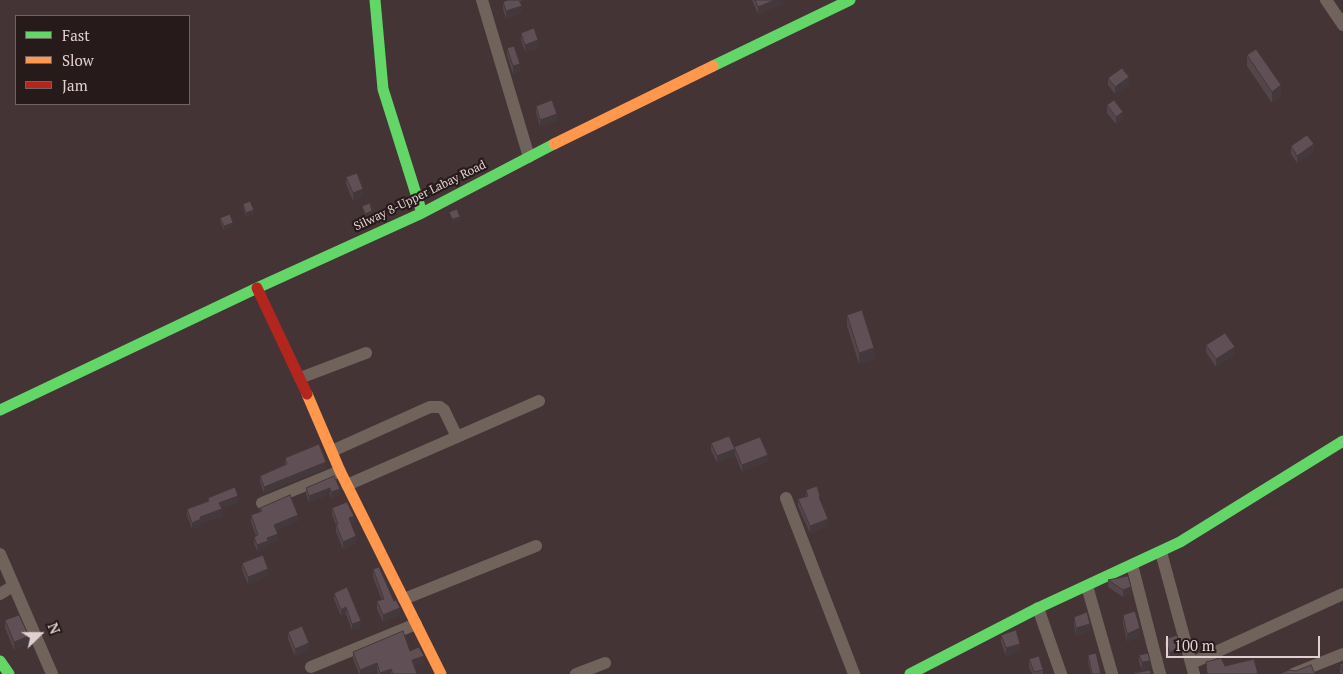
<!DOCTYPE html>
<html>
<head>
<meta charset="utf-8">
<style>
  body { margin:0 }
  #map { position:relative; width:1343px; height:674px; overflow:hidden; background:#443435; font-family:"PT Serif",serif }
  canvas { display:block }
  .legend { position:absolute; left:15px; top:15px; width:175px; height:90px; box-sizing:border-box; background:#271a1b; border:1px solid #726363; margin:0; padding:6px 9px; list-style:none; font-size:15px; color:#e2d0d0 }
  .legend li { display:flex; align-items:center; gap:10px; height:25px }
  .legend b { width:25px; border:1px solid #726363 }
  .north { position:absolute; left:15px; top:609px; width:50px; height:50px; -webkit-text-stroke:4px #271a1b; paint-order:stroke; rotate:68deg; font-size:14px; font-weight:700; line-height:20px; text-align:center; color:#e2d0d0 }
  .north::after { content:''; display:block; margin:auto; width:18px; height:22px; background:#e2d0d0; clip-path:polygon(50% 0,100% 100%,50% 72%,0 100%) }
  .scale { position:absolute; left:1166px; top:636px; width:154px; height:22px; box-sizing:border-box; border:2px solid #e2d0d0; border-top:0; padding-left:6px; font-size:15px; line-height:18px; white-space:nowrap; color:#e2d0d0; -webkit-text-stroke:4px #271a1b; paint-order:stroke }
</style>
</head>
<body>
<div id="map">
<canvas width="1343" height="674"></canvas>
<ul class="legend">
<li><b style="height:6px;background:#63d668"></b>Fast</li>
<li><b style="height:6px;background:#ff974d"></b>Slow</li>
<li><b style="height:6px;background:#b3261e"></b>Jam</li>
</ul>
<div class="north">N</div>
<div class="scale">100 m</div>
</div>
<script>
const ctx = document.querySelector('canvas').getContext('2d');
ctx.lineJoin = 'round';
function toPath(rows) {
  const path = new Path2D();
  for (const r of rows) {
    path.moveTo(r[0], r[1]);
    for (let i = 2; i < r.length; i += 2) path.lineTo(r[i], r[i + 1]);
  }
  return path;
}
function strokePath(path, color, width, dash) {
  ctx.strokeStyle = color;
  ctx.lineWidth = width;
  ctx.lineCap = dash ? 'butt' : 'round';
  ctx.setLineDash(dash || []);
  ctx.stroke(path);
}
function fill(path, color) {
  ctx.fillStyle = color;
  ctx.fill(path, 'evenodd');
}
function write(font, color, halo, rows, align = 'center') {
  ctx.font = font + ' "PT Serif",serif';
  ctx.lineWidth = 4.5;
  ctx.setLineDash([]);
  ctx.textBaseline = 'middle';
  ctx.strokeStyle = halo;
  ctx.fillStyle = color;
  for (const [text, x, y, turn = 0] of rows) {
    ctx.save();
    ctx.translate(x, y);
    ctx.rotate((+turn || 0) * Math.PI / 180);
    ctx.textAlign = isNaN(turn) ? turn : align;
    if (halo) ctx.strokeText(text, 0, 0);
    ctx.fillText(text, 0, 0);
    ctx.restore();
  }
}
strokePath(toPath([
  [482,0,529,157],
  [1326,0,1343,25],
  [300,378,366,353],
  [332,451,430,407,440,407,444,410,457,437],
  [347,485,539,401],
  [786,498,854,674],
  [262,503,340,471],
  [1161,552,1194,674],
  [0,554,52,674],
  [1132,565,1160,674],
  [1087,586,1112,674],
  [0,594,13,586],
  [404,599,536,546],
  [1038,608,1061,674],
  [1192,663,1343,594],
  [311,667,416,624],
  [576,674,605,663],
  [1293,674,1343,654]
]), '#70635c', 12);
strokePath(toPath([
  [375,0,383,89,422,213],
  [713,66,850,0],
  [0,410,257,288,422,213,554,144],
  [0,661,9,674],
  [910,674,1038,608,1180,542,1343,441]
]), '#63d668', 11);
strokePath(toPath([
  [554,144,713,66],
  [307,394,340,471,441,674]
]), '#ff974d', 11);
strokePath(toPath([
  [257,288,307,394]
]), '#b3261e', 11);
fill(toPath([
  [508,0,523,0,520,1,522,13,506,19,503,9,503,2],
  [752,0,783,0,783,4,758,14],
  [521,33,538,48,525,52,521,40],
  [507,48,520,71,513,74,507,55],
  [1247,55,1281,96,1272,103,1247,66],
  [1108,78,1129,85,1115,94,1108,85],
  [1107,105,1123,119,1116,124,1107,113],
  [536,106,557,121,540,127,536,113],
  [1291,146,1314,152,1297,163,1291,154],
  [346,177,363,197,353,201,346,184],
  [243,204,254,214,246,216,243,208],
  [220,218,233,226,224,230,220,221],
  [847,315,874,359,859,364,847,326],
  [1206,345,1235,354,1216,367,1206,352],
  [711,443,734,447,768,461,742,472,735,455,735,456,717,463,711,450],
  [285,458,326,468,264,493,260,482,260,476,285,464],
  [306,488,340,489,340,495,331,499,330,494,309,502,306,494],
  [806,490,828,526,810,533,798,506,798,499,806,496],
  [208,498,238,502,221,509,222,516,201,523,201,526,192,529,187,515,187,509,208,501],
  [260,508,298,521,276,530,278,540,268,544,268,547,257,551,254,543,254,537,256,536,251,522,251,515,260,512],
  [332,508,354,523,351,524,356,544,343,549,336,532,336,525,332,515],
  [242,563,268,576,248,584,242,570],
  [373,569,400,615,383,622,377,609,377,601,382,600,373,577],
  [1108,580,1131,594,1123,597,1108,587],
  [334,593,361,627,352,630,346,614,341,616,334,599],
  [1123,615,1140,636,1127,642,1123,623],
  [1074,617,1090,631,1076,636,1074,624],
  [5,620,29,643,14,650,5,628],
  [288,632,309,651,295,656,288,639],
  [1001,635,1020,651,1006,656,1001,642],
  [1165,639,1180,652,1170,660,1165,646],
  [410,651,424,663,414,666,417,674,378,674,377,670,368,674,359,674,353,659,353,652],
  [1088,655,1101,674,1091,674,1088,662],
  [1139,655,1150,668,1142,670,1139,662],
  [1029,659,1043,670,1043,674,1032,674,1029,667],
  [1343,663,1343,674,1341,674,1340,672,1340,664]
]), '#534549');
fill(toPath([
  [775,0,783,0,783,4,758,14,758,7],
  [522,6,522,13,506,19,506,11],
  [538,40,538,48,525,52,525,45],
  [520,64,520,71,513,74,513,66],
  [1129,77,1129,85,1115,94,1115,87],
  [1281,85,1281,96,1272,103,1272,92],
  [1123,112,1123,119,1116,124,1116,117],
  [557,114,557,121,540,127,540,120],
  [1314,144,1314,152,1297,163,1297,156],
  [363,189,363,197,353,201,353,193],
  [254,210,254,214,246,216,246,213],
  [372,211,372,215,365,218,365,214],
  [460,217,460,220,452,223,452,219],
  [233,223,233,226,224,230,224,226],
  [1235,347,1235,354,1216,367,1216,359],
  [874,348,874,359,859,364,859,353],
  [735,449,735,456,717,463,717,456],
  [768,455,768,461,742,472,742,465],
  [326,462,326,468,264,493,264,487],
  [330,488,330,494,309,502,309,496],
  [340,489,340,495,331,499,331,492],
  [238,496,238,502,219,510,219,503],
  [222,509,222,516,201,523,201,526,192,529,192,523,200,517],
  [298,515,298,521,274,531,274,525],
  [354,516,354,523,349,526,349,518],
  [828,519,828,526,810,533,810,526],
  [278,534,278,540,268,544,268,547,257,551,257,545,267,538],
  [356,536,356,544,343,549,343,542],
  [268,569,268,576,248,584,248,577],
  [1131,587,1131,594,1123,597,1123,590],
  [346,607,346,614,341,616,341,610],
  [400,608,400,615,383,622,383,615],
  [361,621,361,627,352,630,352,624],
  [1090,624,1090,631,1076,636,1076,628],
  [1140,628,1140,636,1127,642,1127,634],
  [29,636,29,643,14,650,14,642],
  [309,643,309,651,295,656,295,649],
  [1020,644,1020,651,1006,656,1006,648],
  [1180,645,1180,652,1170,660,1170,653],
  [424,656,424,663,412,667,412,660],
  [1150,661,1150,668,1142,670,1142,662],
  [377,663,377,670,368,674,360,674,360,670],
  [391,669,391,674,380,674,380,673]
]), '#43383c');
const building = toPath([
  [508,0,519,0,522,6,506,11,503,2,508,0],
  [755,0,775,0,758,7,755,0],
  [534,28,538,40,525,45,521,33,534,28],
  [514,46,520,64,513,66,507,48,514,46],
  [1256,49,1281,85,1272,92,1247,55,1256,49],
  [1122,68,1129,77,1115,87,1108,78,1122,68],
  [552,100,557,114,540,120,536,106,552,100],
  [1114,100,1123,112,1116,117,1107,105,1114,100],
  [1307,135,1314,144,1297,156,1291,146,1307,135],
  [357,173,363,189,353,193,346,177,357,173],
  [250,201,254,210,246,213,243,204,250,201],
  [370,203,372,211,365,214,362,206,370,203],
  [457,209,460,217,452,219,449,212,457,209],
  [230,214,233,223,224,226,220,218,230,214],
  [862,310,874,348,859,353,847,315,862,310],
  [1225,333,1235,347,1216,359,1206,345,1225,333],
  [729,436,735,449,717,456,711,443,729,436],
  [760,437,768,455,742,465,734,447,760,437],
  [319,444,326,462,264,487,260,476,287,464,285,458,319,444],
  [334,476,340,489,331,492,330,488,309,496,306,488,334,476],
  [817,486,820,496,819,497,828,519,810,526,798,499,808,496,806,490,817,486],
  [235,487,238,496,219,503,222,509,200,517,201,519,192,523,187,509,209,501,208,498,235,487],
  [290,495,298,515,274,525,278,534,267,538,268,541,257,545,254,537,258,535,251,515,262,511,260,508,290,495],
  [347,502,354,516,349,518,356,536,343,542,336,525,338,524,332,508,347,502],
  [263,555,268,569,248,577,242,563,263,555],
  [379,567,394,601,396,600,400,608,383,615,377,601,384,599,373,569,379,567],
  [1128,576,1131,587,1123,590,1108,580,1128,576],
  [347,587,361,621,352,624,346,607,341,610,334,593,347,587],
  [1135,611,1140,628,1127,634,1123,615,1135,611],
  [1087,612,1090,624,1076,628,1074,617,1087,612],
  [19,615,29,636,14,642,5,620,19,615],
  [302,626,309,643,295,649,288,632,302,626],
  [1016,630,1020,644,1006,648,1001,635,1016,630],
  [403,631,410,651,419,647,424,656,412,660,417,674,393,674,391,669,380,673,377,663,360,670,353,652,403,631],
  [1177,635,1180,645,1170,653,1165,639,1177,635],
  [1096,653,1101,674,1092,674,1088,655,1096,653],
  [1148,653,1150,661,1142,662,1139,655,1148,653],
  [1039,656,1043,670,1034,672,1029,659,1039,656],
  [1221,658,1225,666,1254,659,1258,674,1207,674,1206,662,1221,658],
  [1343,663,1343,671,1340,664,1343,663],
  [1311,665,1315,674,1279,674,1289,670,1296,671,1311,665],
  [1150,670,1151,674,1135,674,1134,673,1150,670]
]);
fill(building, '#605055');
strokePath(building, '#43383c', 1);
write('12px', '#e2d0d0', '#271a1b', [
  ["Silway 8-Upper Labay Road",420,196,-26]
]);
</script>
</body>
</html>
